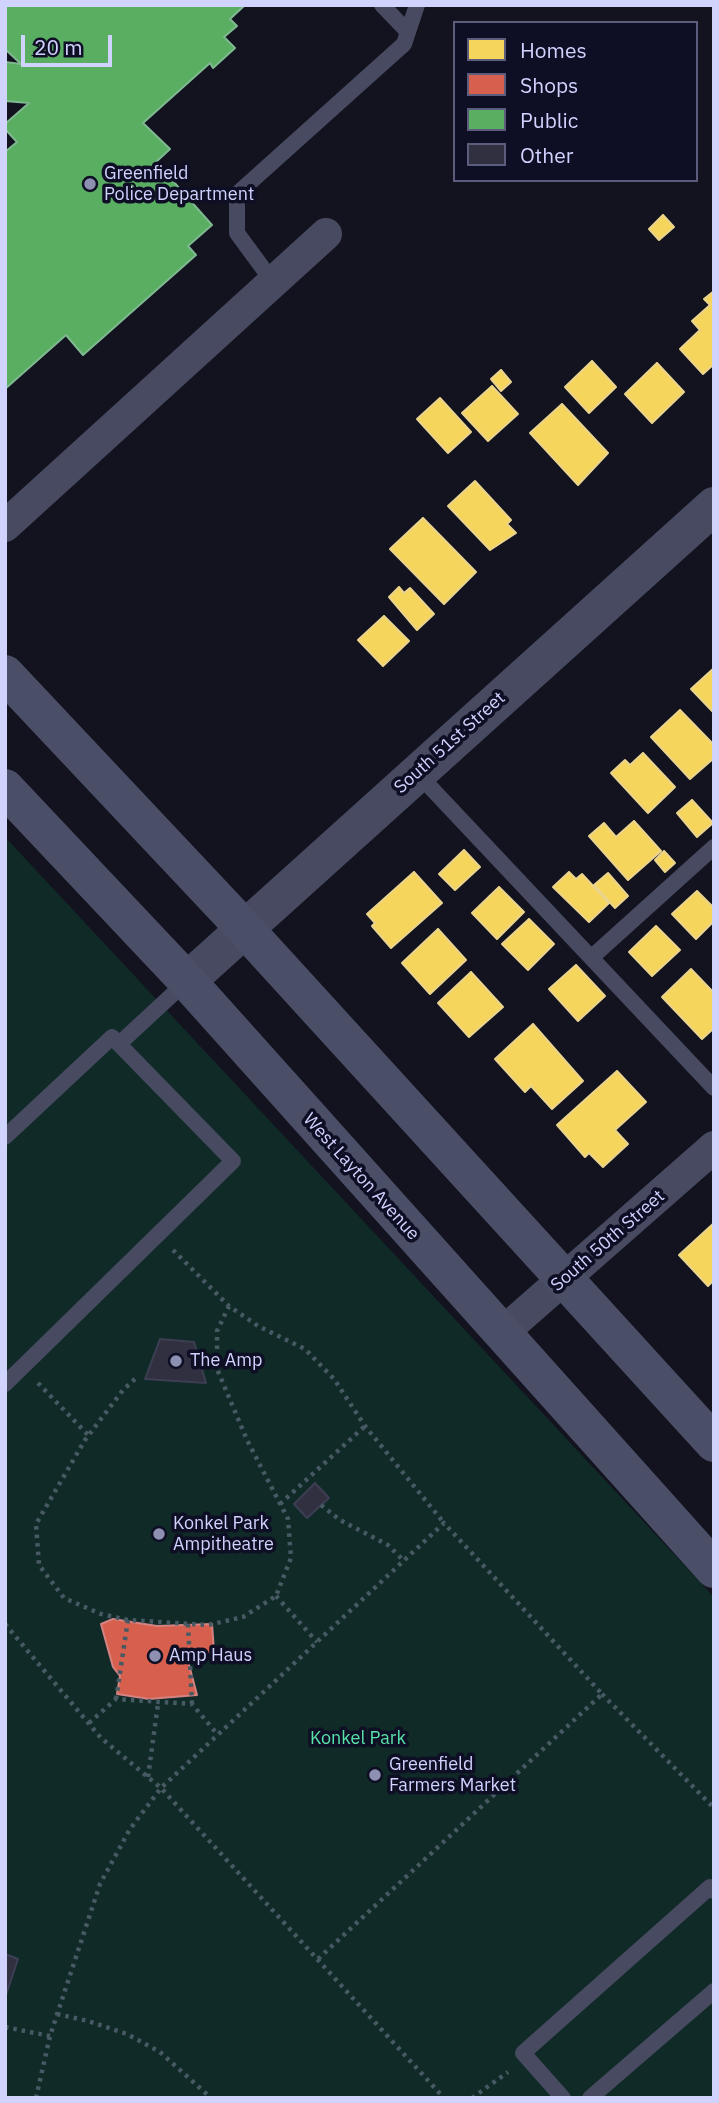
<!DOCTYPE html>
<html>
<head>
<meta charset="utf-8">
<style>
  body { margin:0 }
  #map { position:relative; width:719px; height:2103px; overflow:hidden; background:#13131f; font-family:"IBM Plex Sans",sans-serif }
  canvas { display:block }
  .frame { position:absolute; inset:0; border:7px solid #d1d3ff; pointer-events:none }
  .legend { position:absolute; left:453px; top:21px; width:245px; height:161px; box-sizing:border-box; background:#0e0e24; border:2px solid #5c5d7c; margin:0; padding:9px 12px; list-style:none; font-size:21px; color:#d1d3ff }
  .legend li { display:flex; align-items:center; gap:14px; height:35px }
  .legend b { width:35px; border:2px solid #5c5d7c }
  .scale { position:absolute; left:21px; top:35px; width:91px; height:32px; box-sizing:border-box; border:4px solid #d1d3ff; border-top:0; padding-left:9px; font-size:21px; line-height:24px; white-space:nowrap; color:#d1d3ff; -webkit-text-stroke:5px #0e0e24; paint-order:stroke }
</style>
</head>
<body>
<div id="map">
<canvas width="719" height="2103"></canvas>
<div class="frame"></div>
<ul class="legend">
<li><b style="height:19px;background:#f6d55c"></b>Homes</li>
<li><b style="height:19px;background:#d6604d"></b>Shops</li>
<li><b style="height:19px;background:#5aae61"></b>Public</li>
<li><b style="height:19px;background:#313041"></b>Other</li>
</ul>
<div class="scale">20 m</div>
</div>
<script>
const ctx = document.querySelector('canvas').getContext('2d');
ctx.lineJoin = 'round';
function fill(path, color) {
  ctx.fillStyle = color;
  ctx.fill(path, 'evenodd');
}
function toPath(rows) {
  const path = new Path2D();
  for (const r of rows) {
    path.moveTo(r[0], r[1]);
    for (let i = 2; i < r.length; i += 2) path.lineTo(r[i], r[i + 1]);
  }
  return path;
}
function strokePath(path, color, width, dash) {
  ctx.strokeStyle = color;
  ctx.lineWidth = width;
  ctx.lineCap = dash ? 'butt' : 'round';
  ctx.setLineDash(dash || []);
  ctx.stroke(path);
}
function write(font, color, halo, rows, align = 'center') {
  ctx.font = font + ' "IBM Plex Sans",sans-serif';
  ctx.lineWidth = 7;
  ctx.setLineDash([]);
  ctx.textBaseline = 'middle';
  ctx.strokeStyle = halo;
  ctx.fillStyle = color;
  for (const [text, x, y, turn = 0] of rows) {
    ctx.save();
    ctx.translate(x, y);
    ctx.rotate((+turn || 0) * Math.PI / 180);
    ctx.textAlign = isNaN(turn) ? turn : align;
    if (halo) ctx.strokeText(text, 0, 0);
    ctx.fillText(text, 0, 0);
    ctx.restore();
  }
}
fill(toPath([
  [5,837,714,1597,714,2098,5,2098]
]), '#102a27');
const homes = toPath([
  [663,215,674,227,659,240,649,229,663,215],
  [714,291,714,364,703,374,680,349,700,330,692,321,710,305,704,299,714,291],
  [592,361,616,387,589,413,565,387,592,361],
  [657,363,684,392,652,423,625,394,657,363],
  [501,370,511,382,501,391,491,379,501,370],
  [492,386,518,414,488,441,462,413,492,386],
  [440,398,471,432,448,453,417,419,440,398],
  [562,404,608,453,578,485,530,433,562,404],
  [475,481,511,520,507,524,516,533,490,550,448,506,475,481],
  [423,518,476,572,444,604,390,549,423,518],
  [399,587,404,593,410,588,434,614,417,630,389,597,399,587],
  [384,616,409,641,383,666,358,640,384,616],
  [714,668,714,713,691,689,714,668],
  [680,710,714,745,714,758,690,779,651,737,680,710],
  [643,753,675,787,648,813,611,773,625,760,630,765,643,753],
  [692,800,713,823,697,837,677,813,692,800],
  [634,821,661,851,628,880,589,836,604,823,616,837,634,821],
  [464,850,480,867,455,890,439,874,464,850],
  [664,851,675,863,665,872,655,860,664,851],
  [414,872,442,903,391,948,372,926,375,923,367,914,414,872],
  [569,872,576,879,582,874,609,903,589,922,553,887,569,872],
  [608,873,628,896,615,908,594,885,608,873],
  [499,887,524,912,497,939,472,913,499,887],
  [697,891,714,908,714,921,696,939,672,914,697,891],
  [529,919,554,944,528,970,502,944,529,919],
  [656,926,680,950,652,976,629,952,656,926],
  [438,929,466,960,430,994,402,963,438,929],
  [576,965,605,996,578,1021,549,989,576,965],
  [691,969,714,993,714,1028,702,1039,662,997,691,969],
  [471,972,503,1007,469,1037,438,1003,471,972],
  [533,1024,583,1081,552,1109,531,1086,525,1092,495,1059,533,1024],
  [617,1071,646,1102,615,1130,628,1144,603,1167,589,1153,585,1157,557,1125,617,1071],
  [714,1223,714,1280,708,1286,679,1255,714,1223]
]);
fill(homes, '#f6d55c');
strokePath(homes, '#ebd48d', 2);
const shops = toPath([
  [113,1619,157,1626,212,1624,214,1651,188,1661,197,1695,149,1699,117,1694,120,1676,113,1667,101,1624,113,1619]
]);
fill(shops, '#d6604d');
strokePath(shops, '#d48282', 2);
const public = toPath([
  [5,5,245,5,230,19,237,26,224,37,235,48,213,68,210,63,143,123,170,149,156,162,212,225,188,246,196,255,83,355,66,335,5,389,5,152,17,142,5,129,5,124,29,103,5,101,5,62,21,64,5,49,5,5]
]);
fill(public, '#5aae61');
strokePath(public, '#7eb990', 2);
const building = toPath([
  [160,1339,194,1342,206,1383,145,1379,160,1339],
  [315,1483,329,1498,307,1518,294,1504,315,1483],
  [5,1954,18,1959,5,1998,5,1954]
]);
fill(building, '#313041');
strokePath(building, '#3d3e53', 2);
strokePath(toPath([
  [173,1250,229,1306,258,1326,305,1349,334,1379,365,1426,444,1523],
  [135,1379,123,1390,85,1440,36,1524,39,1565,64,1598,101,1614,128,1620,208,1625,243,1617,276,1596,291,1558,288,1519,247,1440,217,1369,217,1331,229,1306],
  [38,1383,89,1436],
  [280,1504,365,1426],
  [321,1505,340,1520,388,1545,404,1561],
  [276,1596,317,1642],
  [5,1624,101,1738,161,1788,444,2098],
  [188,1624,192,1704],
  [602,1694,714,1808],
  [116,1699,128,1620],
  [89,1723,116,1699,192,1704,218,1735],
  [148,1777,158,1704],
  [57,2014,88,2021,127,2034,160,2052,211,2098],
  [5,2027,50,2036],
  [36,2098,50,2036,100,1884,130,1829,161,1788,444,1523,602,1694,318,1959],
  [472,2098,508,2072]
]), '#475a63', 4.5, [3.5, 5]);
strokePath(toPath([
  [382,5,408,32],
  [273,282,237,233,237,194,404,44,417,5],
  [417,773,714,1088],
  [592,957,714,847],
  [119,1044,187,981],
  [5,1137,112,1037,233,1161,5,1384],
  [563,2098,523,2053,710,1887,714,1891],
  [590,2098,714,1991]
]), '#474a60', 16);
strokePath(toPath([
  [5,526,326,234],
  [501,1334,714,1147]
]), '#474a60', 32);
strokePath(toPath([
  [187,981,714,506]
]), '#474a60', 38);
strokePath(toPath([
  [5,674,244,928,714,1443],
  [5,788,187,981,714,1569]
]), '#4a4e66', 38);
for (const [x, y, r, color] of [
  [90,184,7,"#8e90b1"],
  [176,1361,7,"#8e90b1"],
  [159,1534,7,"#8e90b1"],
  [155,1656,7,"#8e90b1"],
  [375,1775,7,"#8e90b1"]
]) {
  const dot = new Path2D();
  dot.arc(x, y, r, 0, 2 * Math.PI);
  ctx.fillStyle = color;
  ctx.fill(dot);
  strokePath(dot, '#0e0e24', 2.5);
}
write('18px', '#d1d3ff', '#0e0e24', [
  ["Greenfield",104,174],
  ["Police Department",104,195],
  ["The Amp",190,1361],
  ["Konkel Park",173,1524],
  ["Ampitheatre",173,1545],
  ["Amp Haus",169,1656],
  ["Greenfield",389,1765],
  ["Farmers Market",389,1786]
], 'left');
write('18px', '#d1d3ff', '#0e0e24', [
  ["South 51st Street",450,743,-42],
  ["West Layton Avenue",361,1177,48],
  ["South 50th Street",608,1241,-41]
]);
write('18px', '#59e2a9', '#0e0e24', [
  ["Konkel Park",358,1739]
]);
</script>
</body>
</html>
